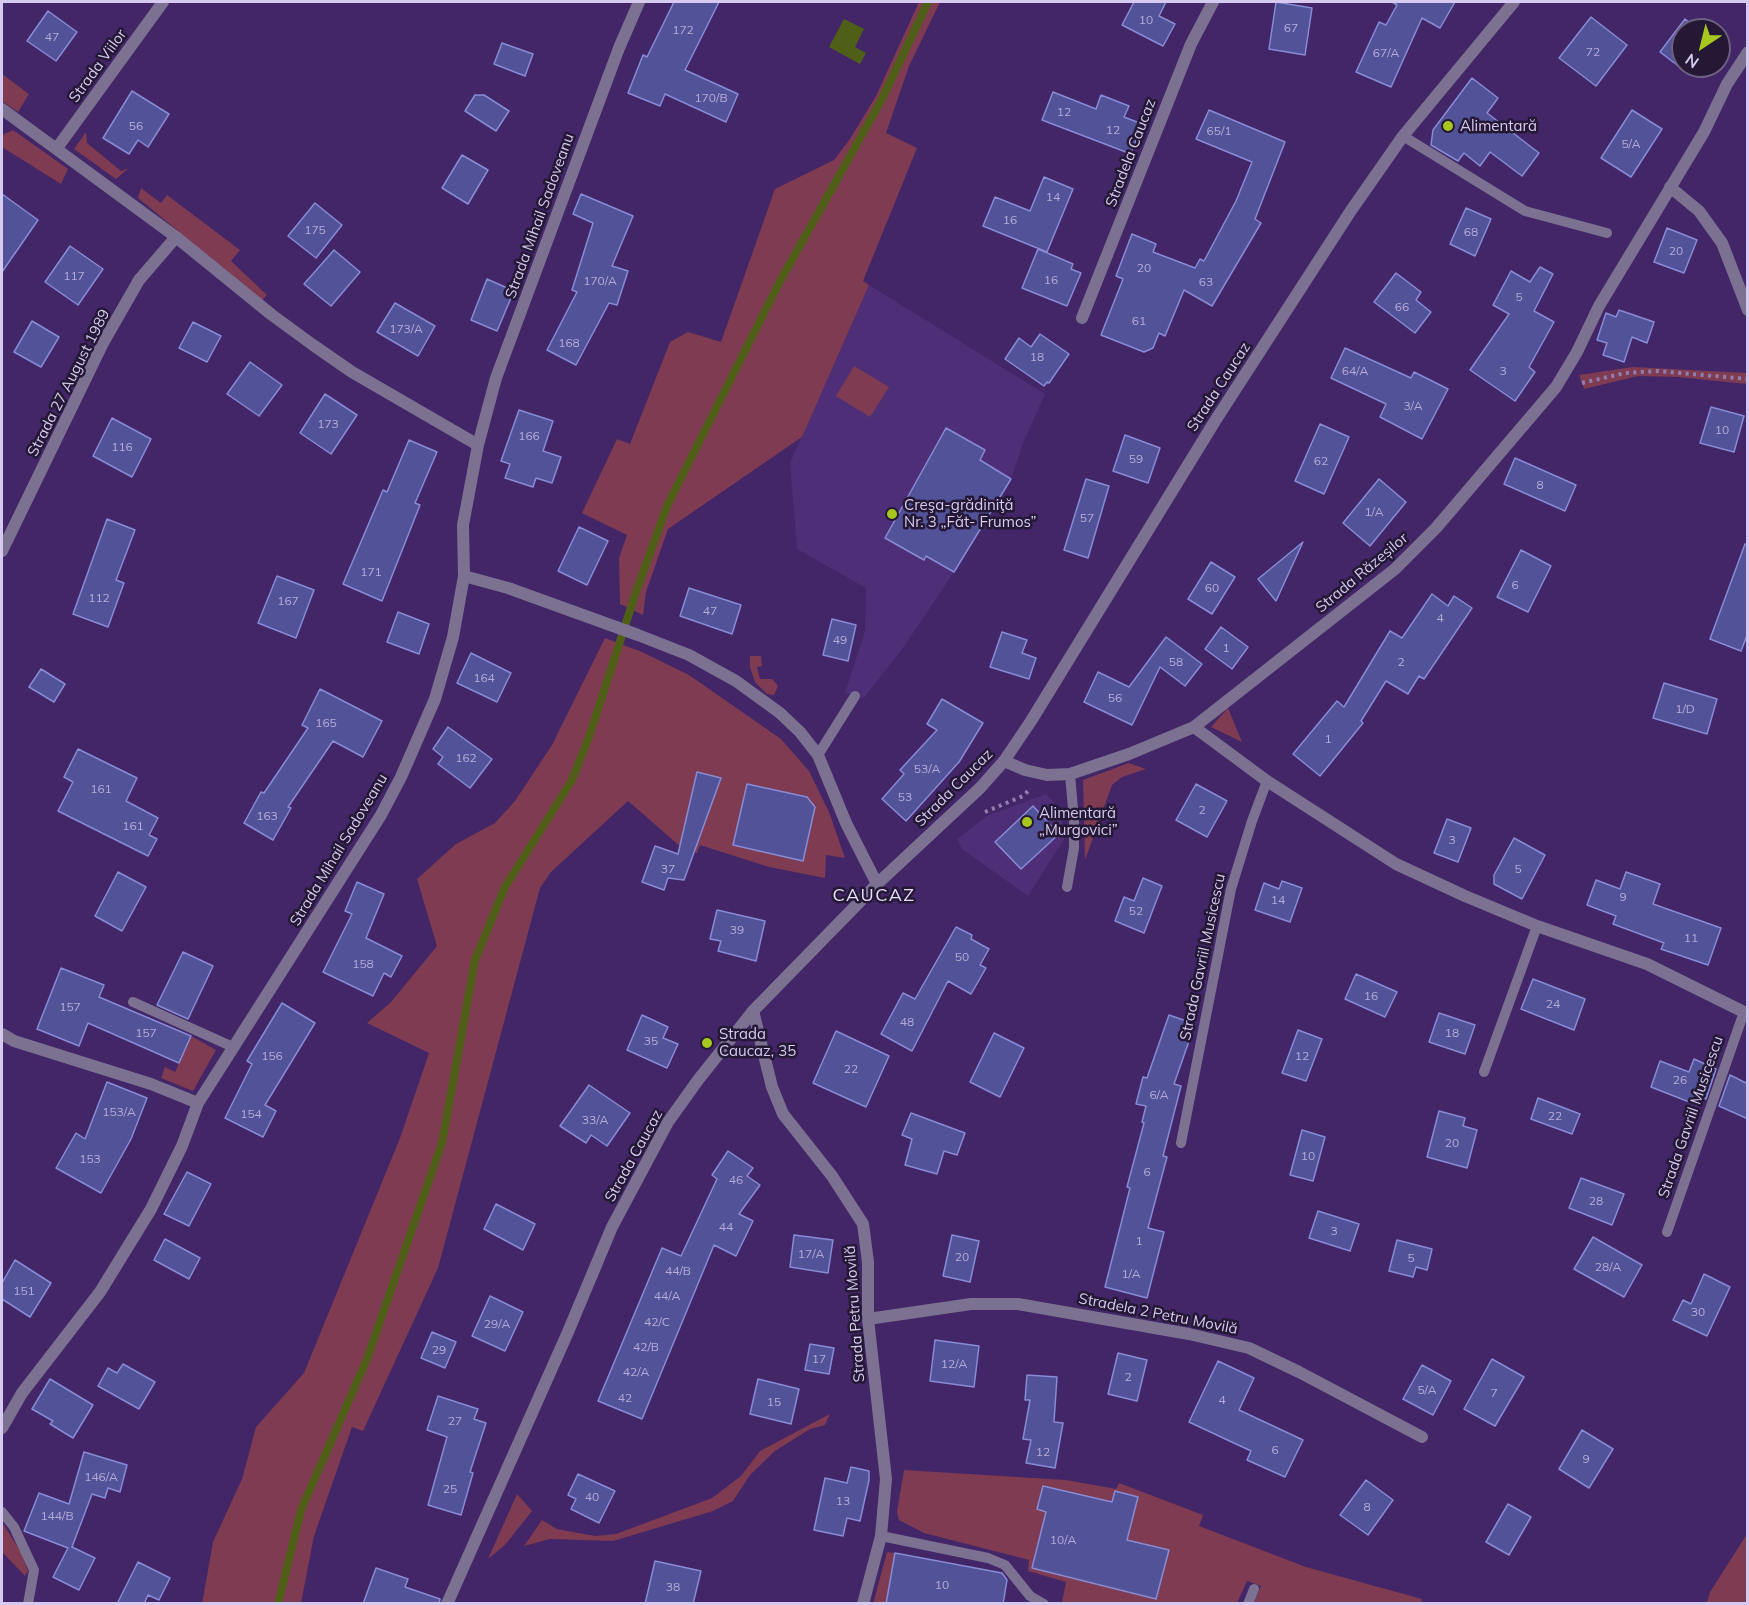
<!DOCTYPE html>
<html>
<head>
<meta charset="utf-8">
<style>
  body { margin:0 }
  #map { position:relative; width:1749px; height:1605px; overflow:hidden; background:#422667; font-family:Mulish,sans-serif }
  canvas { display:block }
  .frame { position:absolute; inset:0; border:3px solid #d7caf0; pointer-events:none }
  .north { position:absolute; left:1671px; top:18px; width:60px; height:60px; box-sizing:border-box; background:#241835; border:2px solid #6c5f80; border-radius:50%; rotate:215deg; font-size:16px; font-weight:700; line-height:24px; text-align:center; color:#d7caf0 }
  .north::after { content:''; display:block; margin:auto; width:21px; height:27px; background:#a7c71e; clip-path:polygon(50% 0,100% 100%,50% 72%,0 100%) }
</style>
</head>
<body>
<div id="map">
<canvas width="1749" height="1605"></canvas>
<div class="frame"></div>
<div class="north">N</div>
</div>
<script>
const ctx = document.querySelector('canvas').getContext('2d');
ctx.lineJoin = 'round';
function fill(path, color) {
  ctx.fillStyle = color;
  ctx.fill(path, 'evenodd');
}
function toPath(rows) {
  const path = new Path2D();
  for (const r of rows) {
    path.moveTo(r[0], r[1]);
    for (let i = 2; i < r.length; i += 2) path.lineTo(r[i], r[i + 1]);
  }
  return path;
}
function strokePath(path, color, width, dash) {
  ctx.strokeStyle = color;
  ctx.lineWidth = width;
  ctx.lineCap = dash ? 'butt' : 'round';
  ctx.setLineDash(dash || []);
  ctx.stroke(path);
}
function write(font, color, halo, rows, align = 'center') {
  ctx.font = font + ' Mulish,sans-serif';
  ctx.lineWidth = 5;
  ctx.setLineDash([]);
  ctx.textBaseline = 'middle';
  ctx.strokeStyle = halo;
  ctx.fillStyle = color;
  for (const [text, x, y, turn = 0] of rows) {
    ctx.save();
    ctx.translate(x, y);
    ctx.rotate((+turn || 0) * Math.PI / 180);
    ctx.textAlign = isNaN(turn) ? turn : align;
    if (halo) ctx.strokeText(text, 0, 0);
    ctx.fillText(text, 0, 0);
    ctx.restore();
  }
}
fill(toPath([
  [869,285,1045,394,1023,443,1011,479,954,572,905,645,864,698,845,693,865,631,866,588,797,549,790,463],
  [1046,794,1061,809,1064,839,1028,896,962,849,957,839,987,816]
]), '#4e2f77');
fill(toPath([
  [919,2,940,2,909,66,886,133,917,148,863,281,869,285,802,437,668,529,646,592,643,615,620,604,619,558,627,535,582,513,617,439,630,444,670,342,688,332,721,342,775,189,834,160,850,139,876,96],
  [2,74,29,94,18,112,2,101],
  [13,130,68,169,61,184,2,147,2,135],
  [86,132,87,143,121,171,129,168,116,179,74,149],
  [141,188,161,203,167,195,240,250,231,261,267,295,262,300,138,198],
  [854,366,889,387,870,417,836,396],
  [1633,367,1747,373,1747,384,1678,377,1638,376,1584,389,1579,375],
  [605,638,642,652,689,675,781,739,809,771,829,812,845,858,826,855,825,878,769,867,700,845,697,853,682,848,628,801,551,872,540,888,438,1268,363,1431,352,1427,314,1536,301,1603,202,1604,213,1542,242,1479,256,1427,304,1373,400,1138,429,1053,367,1023,391,1002,437,946,417,879,456,844,495,823,515,801,552,745],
  [750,656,761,656,762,666,757,667,760,679,772,679,778,686,774,695,767,694,755,682,750,667],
  [1228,708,1242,742,1211,727],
  [1129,763,1146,769,1122,777,1112,785,1085,860,1083,780],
  [191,1036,216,1050,193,1091,161,1078,165,1067,175,1072],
  [830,1414,825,1425,810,1429,775,1451,750,1475,733,1501,713,1511,613,1541,550,1539,524,1546,542,1520,557,1529,595,1536,616,1534,712,1498,741,1476,760,1451],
  [904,1470,1066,1480,1116,1489,1119,1483,1203,1515,1199,1526,1306,1567,1422,1599,1421,1604,1254,1603,1261,1586,1247,1581,1237,1603,1068,1603,1062,1602,1066,1582,1028,1571,1029,1560,924,1533,899,1520,897,1512],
  [517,1494,532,1511,505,1545,488,1559],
  [2,1522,21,1552,28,1571,25,1576,2,1552],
  [1747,1534,1747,1603,1707,1603,1710,1592],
  [887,1552,895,1553,886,1603,873,1604]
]), '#7f3b51');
fill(toPath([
  [844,19,864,29,855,47,866,53,860,64,829,47]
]), '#505f18');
strokePath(toPath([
  [278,1604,301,1510,367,1359,442,1143,475,960,505,887,572,780,589,737,636,592,667,506,779,283,882,99,928,2]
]), '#505f18', 8);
const building = toPath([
  [674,2,719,2,685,70,738,94,726,122,665,94,660,106,628,93,643,55,647,57,674,2],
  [1134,2,1166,2,1159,16,1175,24,1163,46,1122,25,1134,2],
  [1276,2,1312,8,1305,55,1269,49,1276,2],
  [1392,2,1455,2,1440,28,1422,18,1391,87,1356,72,1379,22,1386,25,1397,5,1392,2],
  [48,11,77,32,56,61,27,41,48,11],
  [1591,17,1627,45,1596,86,1559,58,1591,17],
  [1685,19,1699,30,1683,30,1683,66,1697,66,1690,75,1660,52,1685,19],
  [502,43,533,54,525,76,494,64,502,43],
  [1472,78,1498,98,1487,113,1539,153,1522,176,1490,152,1480,166,1464,153,1458,161,1431,145,1433,130,1472,78],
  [132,91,169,114,148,147,138,140,129,154,103,138,132,91],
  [1053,92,1096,109,1101,95,1129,106,1124,117,1142,124,1131,154,1042,120,1053,92],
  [475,95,484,95,509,111,496,131,465,111,475,95],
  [1209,110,1285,142,1255,219,1261,223,1212,306,1184,290,1165,336,1159,333,1153,348,1144,352,1101,335,1123,279,1116,276,1132,234,1156,244,1153,252,1195,268,1200,259,1204,261,1236,201,1252,162,1196,139,1209,110],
  [1632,110,1662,129,1631,177,1601,158,1632,110],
  [462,155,488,170,468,204,442,188,462,155],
  [1044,177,1073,189,1047,252,983,226,995,197,1030,211,1044,177],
  [2,194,38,220,2,272,2,194],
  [581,194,633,216,612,266,628,271,617,305,609,303,576,365,547,350,577,292,572,290,593,223,573,214,581,194],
  [315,203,342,225,316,258,288,236,315,203],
  [1466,208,1491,219,1475,256,1450,244,1466,208],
  [1667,228,1697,240,1684,273,1654,262,1667,228],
  [70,246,103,269,78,305,45,282,70,246],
  [1038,249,1073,264,1071,269,1081,273,1067,306,1022,288,1038,249],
  [334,250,360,272,331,306,304,284,334,250],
  [1540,267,1553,274,1534,311,1554,322,1529,367,1535,372,1515,401,1470,370,1509,314,1493,305,1511,271,1530,282,1540,267],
  [1396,273,1421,292,1416,300,1431,312,1415,333,1374,302,1396,273],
  [487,279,514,291,497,331,471,320,487,279],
  [395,303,435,326,418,356,377,332,395,303],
  [1619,310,1654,322,1647,343,1632,337,1624,362,1603,355,1607,343,1597,340,1606,313,1616,317,1619,310],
  [32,321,59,337,41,367,14,352,32,321],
  [193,322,221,336,207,362,179,348,193,322],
  [1040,334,1069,354,1049,383,1047,382,1044,386,1005,359,1019,338,1031,347,1040,334],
  [1345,348,1411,378,1414,372,1448,389,1422,439,1380,417,1386,404,1331,378,1345,348],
  [250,362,282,385,259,416,227,394,250,362],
  [325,394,357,415,331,454,300,433,325,394],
  [1711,407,1744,416,1734,452,1700,443,1711,407],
  [519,410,553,421,543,451,561,457,552,483,536,478,533,487,505,478,510,464,501,461,519,410],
  [112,418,151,439,132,477,93,456,112,418],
  [1320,424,1349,437,1324,494,1295,481,1320,424],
  [946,428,985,450,980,460,1011,479,954,572,926,556,924,560,885,538,946,428],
  [1125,435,1160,448,1148,483,1113,471,1125,435],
  [409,440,437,452,415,503,420,505,382,601,343,584,383,490,387,492,409,440],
  [1515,458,1576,485,1565,511,1504,484,1515,458],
  [1086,479,1109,486,1088,558,1064,550,1086,479],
  [1379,479,1406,502,1370,546,1343,523,1379,479],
  [107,519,135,530,116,580,124,583,108,627,73,614,107,519],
  [579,527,608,541,587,585,558,571,579,527],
  [1303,542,1276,601,1258,579,1303,542],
  [1745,544,1748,544,1748,633,1741,651,1710,639,1745,544],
  [1521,550,1551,566,1528,612,1497,597,1521,550],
  [1211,562,1235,577,1212,614,1188,599,1211,562],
  [277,576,314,590,296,638,258,623,277,576],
  [689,588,741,605,732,634,680,616,689,588],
  [1432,594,1448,606,1454,596,1472,608,1424,679,1419,676,1408,694,1386,681,1361,721,1363,723,1320,776,1293,754,1337,701,1344,707,1390,631,1402,638,1432,594],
  [398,612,429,624,419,654,387,642,398,612],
  [832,619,856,625,848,661,823,655,832,619],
  [1221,627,1248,647,1232,669,1205,649,1221,627],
  [1002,632,1027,640,1022,653,1036,658,1029,679,990,667,1002,632],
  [1166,637,1202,664,1185,686,1160,667,1132,725,1084,702,1098,672,1129,687,1166,637],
  [471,653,511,673,497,702,457,683,471,653],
  [41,669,65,684,54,702,29,687,41,669],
  [1664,683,1717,699,1707,734,1653,718,1664,683],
  [320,689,382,721,363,757,333,741,288,807,291,808,273,840,244,823,261,792,264,793,308,728,302,725,320,689],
  [942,699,983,723,959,762,906,821,882,799,904,774,900,770,937,730,927,724,942,699],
  [448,727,492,759,470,788,438,764,443,757,433,749,448,727],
  [78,749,137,778,126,801,158,818,149,835,157,839,148,856,58,811,73,782,64,777,78,749],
  [697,772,721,778,684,880,668,878,664,890,642,882,655,846,678,854,697,772],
  [747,784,807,797,815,807,803,861,733,845,747,784],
  [1196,784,1227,801,1207,837,1176,820,1196,784],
  [1033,806,1059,834,1021,869,995,842,1033,806],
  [1447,819,1471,828,1458,862,1434,853,1447,819],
  [1514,838,1545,855,1522,899,1494,884,1494,875,1514,838],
  [118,872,146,887,122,931,95,916,118,872],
  [1626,872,1660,884,1653,904,1721,928,1708,965,1661,949,1664,943,1613,924,1616,916,1587,905,1596,880,1620,889,1626,872],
  [1143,878,1162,886,1144,933,1115,921,1124,897,1134,901,1143,878],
  [1282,881,1302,888,1290,922,1255,910,1264,883,1279,889,1282,881],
  [357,882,384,894,366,938,402,956,391,977,384,973,373,996,323,972,352,914,345,911,357,882],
  [717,910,765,921,756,961,718,951,721,941,710,939,717,910],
  [956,927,972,935,971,939,989,949,980,965,986,968,971,994,948,981,912,1051,881,1034,903,993,915,999,956,927],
  [183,952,213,966,188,1019,157,1005,183,952],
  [61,968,104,985,99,997,191,1036,179,1063,88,1023,79,1046,37,1029,61,968],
  [1356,974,1397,992,1385,1017,1345,999,1356,974],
  [1533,979,1585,999,1574,1030,1521,1009,1533,979],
  [282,1003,315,1023,265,1105,276,1111,263,1137,225,1118,252,1064,247,1061,282,1003],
  [1439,1013,1475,1025,1465,1054,1429,1042,1439,1013],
  [642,1015,668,1027,663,1038,678,1044,667,1068,627,1050,642,1015],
  [1169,1015,1195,1024,1174,1084,1181,1086,1163,1156,1167,1157,1148,1228,1164,1232,1147,1298,1105,1287,1130,1188,1127,1187,1144,1123,1142,1122,1146,1106,1136,1104,1143,1077,1147,1078,1169,1015],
  [1298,1030,1322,1039,1306,1081,1282,1073,1298,1030],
  [836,1031,889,1056,866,1107,813,1083,836,1031],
  [994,1033,1024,1048,1000,1097,970,1082,994,1033],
  [1694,1059,1716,1069,1706,1099,1701,1097,1697,1105,1651,1087,1660,1061,1689,1072,1694,1059],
  [1730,1075,1748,1084,1748,1119,1719,1106,1730,1075],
  [107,1082,147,1098,131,1139,101,1193,56,1168,76,1133,85,1139,107,1082],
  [589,1085,630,1113,607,1146,591,1135,586,1143,560,1126,589,1085],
  [1538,1098,1580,1114,1572,1134,1531,1119,1538,1098],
  [1439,1111,1465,1118,1463,1126,1477,1130,1467,1168,1427,1157,1439,1111],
  [911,1113,965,1133,957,1155,944,1151,937,1174,905,1165,912,1139,902,1135,911,1113],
  [1302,1130,1325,1137,1313,1181,1290,1175,1302,1130],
  [728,1151,753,1168,747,1176,760,1185,739,1214,753,1221,736,1256,714,1245,642,1419,598,1401,662,1248,681,1256,717,1179,712,1175,728,1151],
  [187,1172,211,1184,189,1226,164,1214,187,1172],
  [1581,1178,1624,1194,1612,1225,1569,1208,1581,1178],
  [496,1204,535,1224,523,1250,484,1229,496,1204],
  [1318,1211,1359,1224,1350,1251,1309,1238,1318,1211],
  [794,1235,833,1240,828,1273,790,1267,794,1235],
  [952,1235,979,1241,970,1282,943,1276,952,1235],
  [1593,1237,1642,1265,1624,1297,1574,1269,1593,1237],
  [165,1239,200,1258,189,1279,154,1260,165,1239],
  [1397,1240,1432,1249,1427,1270,1416,1267,1413,1277,1389,1271,1397,1240],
  [15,1260,51,1283,30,1317,2,1299,2,1283,15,1260],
  [1704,1274,1730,1287,1707,1336,1673,1320,1683,1300,1691,1304,1704,1274],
  [490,1296,523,1312,505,1351,472,1336,490,1296],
  [432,1332,456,1342,445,1368,421,1358,432,1332],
  [935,1340,979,1346,974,1387,930,1381,935,1340],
  [810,1344,834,1348,829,1374,805,1370,810,1344],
  [1118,1353,1147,1360,1137,1401,1108,1394,1118,1353],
  [1492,1359,1524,1377,1495,1426,1464,1409,1492,1359],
  [1218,1361,1254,1378,1239,1410,1303,1440,1285,1477,1247,1460,1251,1451,1189,1422,1218,1361],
  [123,1364,155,1382,139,1409,98,1386,108,1368,117,1373,123,1364],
  [1422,1365,1451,1381,1433,1415,1403,1399,1422,1365],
  [1027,1375,1057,1377,1054,1422,1063,1423,1055,1468,1026,1463,1031,1440,1023,1439,1030,1400,1025,1400,1027,1375],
  [50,1379,93,1405,73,1438,50,1424,53,1421,32,1409,50,1379],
  [758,1379,799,1389,791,1424,750,1414,758,1379],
  [438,1396,478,1409,474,1419,486,1423,470,1472,473,1473,461,1515,428,1505,447,1437,427,1430,438,1396],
  [1582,1430,1613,1449,1589,1488,1559,1469,1582,1430],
  [84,1452,127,1465,120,1492,108,1488,105,1498,92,1494,72,1547,95,1558,79,1590,53,1577,68,1548,24,1531,39,1493,69,1504,84,1452],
  [851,1467,869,1471,869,1480,860,1521,847,1518,843,1536,814,1530,825,1478,847,1483,851,1467],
  [578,1474,615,1491,599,1523,571,1509,576,1499,568,1495,578,1474],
  [1366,1480,1393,1500,1368,1535,1340,1515,1366,1480],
  [1043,1486,1112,1502,1115,1491,1138,1497,1127,1540,1169,1550,1156,1599,1032,1568,1046,1512,1037,1509,1043,1486],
  [1508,1504,1531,1517,1509,1555,1486,1542,1508,1504],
  [895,1553,1002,1573,1007,1580,1003,1604,886,1604,895,1553],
  [655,1561,701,1571,693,1604,645,1604,655,1561],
  [138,1562,170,1578,159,1600,148,1595,144,1604,117,1604,138,1562],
  [376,1568,408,1579,405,1587,440,1599,439,1604,363,1604,376,1568]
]);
fill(building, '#515297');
strokePath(building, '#888bd6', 1.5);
strokePath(toPath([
  [1582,383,1625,373,1658,371,1748,379],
  [985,812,1023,796,1029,790]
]), '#927eb1', 4, [3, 4.5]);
strokePath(toPath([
  [1403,136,1525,211,1607,233],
  [818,755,855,696],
  [1067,887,1074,848,1074,821,1070,774],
  [133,1002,233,1047],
  [1484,1072,1537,926],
  [1181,1143,1231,889,1252,821,1267,781],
  [1667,1232,1744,1012],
  [2,1512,14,1527,34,1570,28,1604],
  [881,1536,988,1558,1005,1565,1030,1596,1044,1604],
  [1248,1604,1254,1589]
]), '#7c7191', 10);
strokePath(toPath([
  [2,109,176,237,272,315,313,345,352,372,478,445],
  [57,148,163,2],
  [1670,187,1699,211,1722,243,1748,310],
  [1082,318,1191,44,1213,2],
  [2,551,103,343,139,280,176,237],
  [464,576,508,588,638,635,689,655,736,681,780,713,800,732,818,755,846,823,877,884],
  [1194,727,1267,781,1396,864,1465,896,1537,926,1647,964,1748,1014],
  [1004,761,1025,770,1047,775,1070,774,1129,754,1194,727,1395,569,1436,528,1556,387,1577,352,1599,306,1704,132,1727,84,1748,52],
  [753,1011,772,1087,783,1114,832,1176,863,1224,868,1262,868,1319,886,1479,881,1536,863,1604],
  [2,1034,14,1041,151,1084,198,1103],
  [868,1319,971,1304,1018,1304,1189,1334,1249,1348,1299,1372,1422,1437],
  [2,1428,22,1393,100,1292,151,1209,182,1146,198,1103,381,815,401,777,435,699,453,637,464,576,463,525,478,445,496,378,619,48,639,2]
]), '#7c7191', 12);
strokePath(toPath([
  [447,1604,568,1332,612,1227,668,1122,698,1080,753,1011,877,884,980,788,1004,761,1031,721,1215,421,1350,212,1403,136,1514,2]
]), '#7c7191', 12);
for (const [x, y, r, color] of [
  [1448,126,6,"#a7c71e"],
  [892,514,6,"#a7c71e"],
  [1027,822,6,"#a7c71e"],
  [707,1043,6,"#a7c71e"]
]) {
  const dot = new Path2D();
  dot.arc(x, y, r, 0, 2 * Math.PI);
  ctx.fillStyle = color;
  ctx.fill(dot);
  strokePath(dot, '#241835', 2);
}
write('12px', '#b6acda', null, [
  ["10",1146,20],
  ["67",1291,28],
  ["172",683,30],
  ["47",52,37],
  ["72",1593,52],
  ["67/A",1386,53],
  ["170/B",711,98],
  ["12",1064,112],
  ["56",136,126],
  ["12",1113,130],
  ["65/1",1219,131],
  ["5/A",1631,144],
  ["14",1053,197],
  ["16",1010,220],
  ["175",315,230],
  ["68",1471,232],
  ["20",1676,251],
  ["20",1144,268],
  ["117",74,276],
  ["16",1051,280],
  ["170/A",600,281],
  ["63",1206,282],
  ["5",1519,297],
  ["66",1402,307],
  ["61",1139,321],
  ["173/A",406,329],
  ["168",569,343],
  ["18",1037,357],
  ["64/A",1355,371],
  ["3",1503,371],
  ["3/A",1413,406],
  ["173",328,424],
  ["10",1722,430],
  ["166",529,436],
  ["116",122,447],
  ["59",1136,459],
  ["62",1321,461],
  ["8",1540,485],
  ["1/A",1374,512],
  ["57",1087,518],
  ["171",371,572],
  ["6",1515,585],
  ["60",1212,588],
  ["112",99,598],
  ["167",288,601],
  ["47",710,611],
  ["4",1440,618],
  ["49",840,640],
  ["1",1226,648],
  ["58",1176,662],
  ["2",1401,662],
  ["164",484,678],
  ["56",1115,698],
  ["1/D",1685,709],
  ["165",326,723],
  ["1",1328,739],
  ["162",466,758],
  ["53/A",927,769],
  ["161",101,789],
  ["53",905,797],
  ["2",1202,810],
  ["163",267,816],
  ["161",133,826],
  ["3",1452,840],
  ["37",668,869],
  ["5",1518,869],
  ["9",1623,897],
  ["14",1278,900],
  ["52",1136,911],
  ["39",737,930],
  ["11",1691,938],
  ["50",962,957],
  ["158",363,964],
  ["16",1371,996],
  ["24",1553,1004],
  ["157",70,1007],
  ["48",907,1022],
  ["157",146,1033],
  ["18",1452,1033],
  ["35",651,1041],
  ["156",272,1056],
  ["12",1302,1056],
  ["22",851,1069],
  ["26",1680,1080],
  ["6/A",1159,1095],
  ["153/A",119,1112],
  ["154",251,1114],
  ["22",1555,1116],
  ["33/A",595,1120],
  ["20",1452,1143],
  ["10",1308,1156],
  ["153",90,1159],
  ["6",1147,1172],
  ["46",736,1180],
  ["28",1596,1201],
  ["44",726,1227],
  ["3",1334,1231],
  ["1",1139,1241],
  ["17/A",811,1254],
  ["20",962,1257],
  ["5",1411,1258],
  ["28/A",1608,1267],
  ["44/B",678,1271],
  ["1/A",1131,1274],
  ["151",24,1291],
  ["44/A",667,1296],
  ["30",1698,1312],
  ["42/C",657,1322],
  ["29/A",497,1324],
  ["42/B",646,1347],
  ["29",439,1350],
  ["17",819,1359],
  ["12/A",954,1364],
  ["42/A",636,1372],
  ["2",1128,1377],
  ["5/A",1427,1390],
  ["7",1494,1393],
  ["42",625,1398],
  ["4",1222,1400],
  ["15",774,1402],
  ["27",455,1421],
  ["6",1275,1450],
  ["12",1043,1452],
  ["9",1586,1459],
  ["146/A",101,1477],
  ["25",450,1489],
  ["40",592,1497],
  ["13",843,1501],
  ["8",1367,1507],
  ["144/B",57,1516],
  ["10/A",1063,1540],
  ["10",942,1585],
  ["38",673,1587]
]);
write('15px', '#d7caf0', '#241835', [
  ["Strada Viilor",98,66,-54],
  ["Stradela Caucaz",1131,153,-69],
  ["Strada Mihail Sadoveanu",540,216,-70],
  ["Strada 27 August 1989",69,383,-63],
  ["Strada Caucaz",1219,387,-57],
  ["Strada Răzeșilor",1362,573,-40],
  ["Strada Caucaz",954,788,-45],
  ["Strada Mihail Sadoveanu",339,850,-59],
  ["Strada Gavriil Musicescu",1203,957,-78],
  ["Strada Gavriil Musicescu",1691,1117,-71],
  ["Strada Caucaz",634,1156,-61],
  ["Strada Petru Movilă",855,1314,-94],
  ["Stradela 2 Petru Movilă",1158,1314,11]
]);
write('15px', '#d7caf0', '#241835', [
  ["Alimentară",1460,126],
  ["Creşa-grădiniţă",904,505],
  ["Nr. 3 „Făt- Frumos”",904,522],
  ["Alimentară",1039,813],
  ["„Murgovici”",1039,830],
  ["Strada",719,1034],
  ["Caucaz, 35",719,1051]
], 'left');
ctx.letterSpacing = '1.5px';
write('18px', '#e7dcfc', '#241835', [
  ["CAUCAZ",874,896]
]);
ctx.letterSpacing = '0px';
</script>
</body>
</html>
